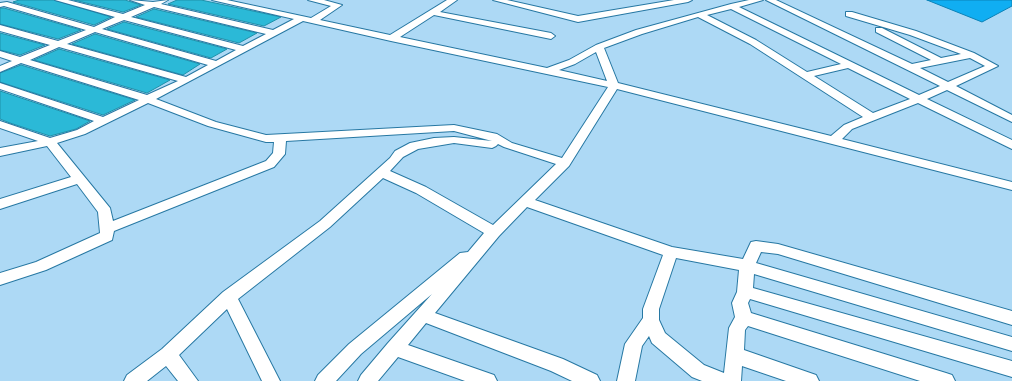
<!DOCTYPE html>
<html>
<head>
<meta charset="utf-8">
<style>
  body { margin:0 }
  canvas { display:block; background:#add9f5 }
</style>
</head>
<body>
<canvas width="1012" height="381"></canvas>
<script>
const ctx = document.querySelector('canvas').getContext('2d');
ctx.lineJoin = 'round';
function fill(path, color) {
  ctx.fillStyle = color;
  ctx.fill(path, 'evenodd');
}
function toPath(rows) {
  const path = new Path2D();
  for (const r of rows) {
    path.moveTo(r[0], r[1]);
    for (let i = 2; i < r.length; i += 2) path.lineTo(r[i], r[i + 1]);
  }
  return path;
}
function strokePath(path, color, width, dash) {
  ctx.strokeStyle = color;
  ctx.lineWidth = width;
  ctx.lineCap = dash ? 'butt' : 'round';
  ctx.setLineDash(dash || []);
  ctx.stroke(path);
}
const water = toPath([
  [927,0,1012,0,1012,6,982,22,927,0]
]);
fill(water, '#10aef2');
strokePath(water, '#0b82b7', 1);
const building = toPath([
  [19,0,54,0,111,17,94,25,13,2,19,0],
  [74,0,125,0,141,5,123,12,74,0],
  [177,0,201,0,281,17,264,26,168,4,177,0],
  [0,8,4,8,81,30,58,39,0,24,0,8],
  [154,9,257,33,239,43,136,17,154,9],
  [124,22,227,49,211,58,107,29,124,22],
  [0,33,45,45,20,55,0,50,0,33],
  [95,34,200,64,183,75,72,44,95,34],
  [59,49,170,80,147,93,34,60,59,49],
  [21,65,135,100,103,115,0,82,0,73,21,65],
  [0,91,90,121,76,129,50,136,10,123,0,119,0,91]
]);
fill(building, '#2bb9d7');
strokePath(building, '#1e91a9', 1);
const minor = toPath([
  [55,0,68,0,123,14,145,5,130,0,153,2,168,0,161,4,273,30,294,19,212,0,227,0,311,18,331,6,308,0,324,0,342,5,320,20,390,35,447,0,457,0,440,12,551,33,555,36,551,39,434,15,400,37,547,68,569,60,596,45,636,30,731,4,749,0,763,0,739,7,919,95,940,86,766,0,776,0,912,64,931,60,876,32,876,28,882,28,941,58,961,54,910,35,846,16,846,12,852,12,916,31,974,53,998,66,956,86,1012,115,1012,122,947,90,927,99,1012,140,1012,149,918,103,852,129,842,139,1012,182,1012,190,617,89,569,166,535,200,672,247,743,259,751,242,756,241,778,244,1012,311,1012,325,778,254,761,252,756,263,1012,337,1012,351,754,274,753,288,1012,361,1012,377,750,299,748,303,751,313,946,373,952,375,955,381,920,381,748,326,745,330,744,350,816,375,819,381,786,381,742,366,741,381,702,381,692,377,652,343,649,336,642,346,635,381,617,381,625,344,643,318,643,309,663,255,527,207,499,236,435,313,563,359,597,375,600,381,572,381,551,371,426,323,408,345,494,375,497,381,465,381,398,357,378,381,358,381,361,375,388,343,432,294,361,354,336,381,315,381,318,375,349,344,460,253,468,252,484,233,416,193,383,178,330,227,238,299,280,381,262,381,227,309,179,355,198,381,178,381,166,366,147,381,124,381,127,375,162,349,223,292,320,221,390,158,395,151,410,143,434,138,454,137,492,141,454,131,286,141,285,154,274,167,114,231,112,240,46,270,0,285,0,273,36,262,100,233,98,212,77,184,0,209,0,199,71,177,47,146,0,156,0,148,38,141,0,128,0,121,50,138,77,130,94,121,0,89,0,83,103,117,139,100,21,63,0,72,0,66,12,61,0,57,0,51,20,57,50,45,0,31,0,25,58,41,86,30,4,6,0,7,0,3,7,2,94,27,115,17,55,0],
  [154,7,266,34,243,46,131,17,154,7],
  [731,9,841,64,807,72,756,40,707,15,731,9],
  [698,17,750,44,863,117,844,125,831,136,618,83,604,48,642,34,698,17],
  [124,20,236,50,216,61,102,29,124,20],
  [303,21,391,41,608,87,562,158,512,143,497,134,454,125,266,135,216,122,156,99,303,21],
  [95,32,208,65,186,77,67,44,95,32],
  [59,47,178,81,147,95,30,60,59,47],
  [596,52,607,81,559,70,575,64,596,52],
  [970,58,985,66,948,82,920,68,970,58],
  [848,68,910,99,873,113,814,76,848,68],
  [148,103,208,126,266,142,274,142,273,153,266,161,113,221,110,208,57,143,85,134,148,103],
  [454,143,492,148,496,146,498,144,504,147,556,164,493,225,426,187,390,171,403,157,418,149,454,143],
  [676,258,739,270,737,292,732,303,735,317,729,328,724,373,704,365,665,333,659,320,659,309,676,258],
  [493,0,507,0,578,16,674,0,692,0,688,2,578,22,493,0]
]);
strokePath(minor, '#2778a3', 2);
fill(minor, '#fff');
</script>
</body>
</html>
